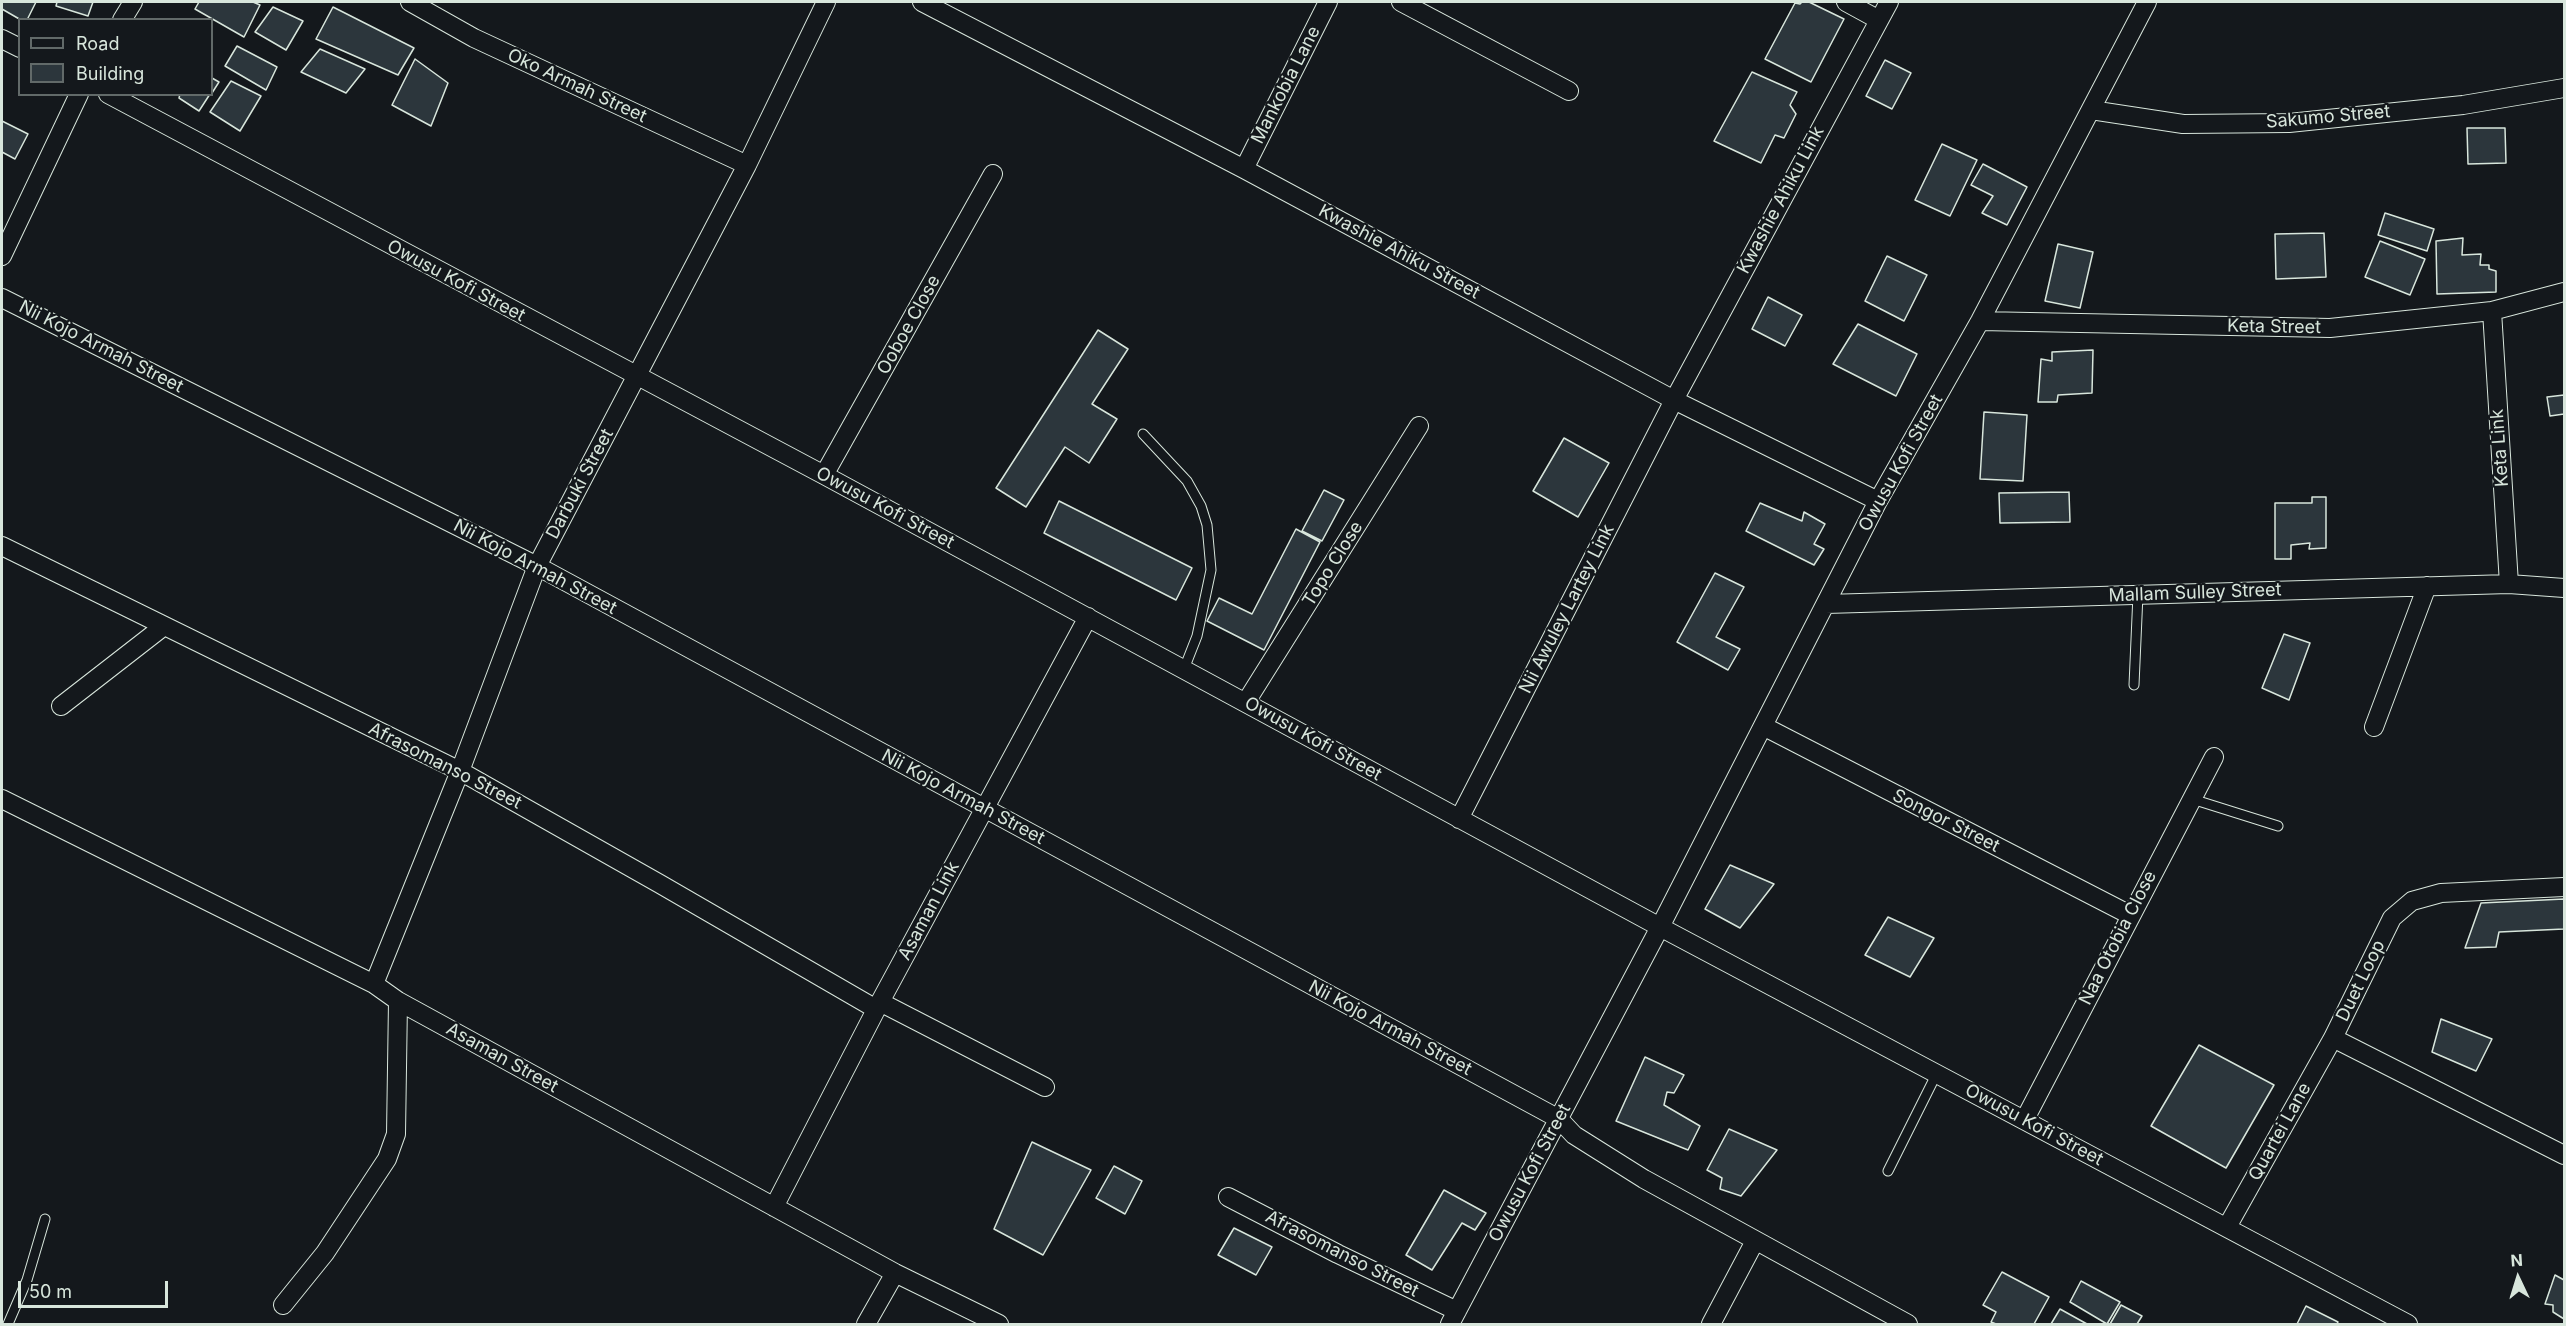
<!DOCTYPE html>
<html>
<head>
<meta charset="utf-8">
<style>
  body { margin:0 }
  #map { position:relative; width:2566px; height:1326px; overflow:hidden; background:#14181c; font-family:Inter,sans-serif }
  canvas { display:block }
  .frame { position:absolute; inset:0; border:3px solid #d8e6dc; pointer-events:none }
  .legend { position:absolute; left:18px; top:18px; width:195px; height:78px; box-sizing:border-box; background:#14181c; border:2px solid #626a69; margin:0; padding:8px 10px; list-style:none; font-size:18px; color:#d8e6dc }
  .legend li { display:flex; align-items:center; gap:12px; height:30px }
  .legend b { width:30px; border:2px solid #626a69 }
  .north { position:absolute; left:2488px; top:1248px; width:60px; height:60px; -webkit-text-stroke:4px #14181c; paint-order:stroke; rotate:356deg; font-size:16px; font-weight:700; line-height:24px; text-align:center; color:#d8e6dc }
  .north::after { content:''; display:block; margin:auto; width:21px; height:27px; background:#d8e6dc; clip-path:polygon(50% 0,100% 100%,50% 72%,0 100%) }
  .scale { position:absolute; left:18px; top:1281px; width:150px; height:27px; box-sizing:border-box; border:3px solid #d8e6dc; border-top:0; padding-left:8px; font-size:18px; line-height:21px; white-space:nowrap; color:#d8e6dc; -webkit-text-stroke:4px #14181c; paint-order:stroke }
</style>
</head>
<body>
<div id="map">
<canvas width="2566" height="1326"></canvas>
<div class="frame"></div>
<ul class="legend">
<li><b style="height:8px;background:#14181c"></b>Road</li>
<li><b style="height:16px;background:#2c363c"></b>Building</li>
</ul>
<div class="north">N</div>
<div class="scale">50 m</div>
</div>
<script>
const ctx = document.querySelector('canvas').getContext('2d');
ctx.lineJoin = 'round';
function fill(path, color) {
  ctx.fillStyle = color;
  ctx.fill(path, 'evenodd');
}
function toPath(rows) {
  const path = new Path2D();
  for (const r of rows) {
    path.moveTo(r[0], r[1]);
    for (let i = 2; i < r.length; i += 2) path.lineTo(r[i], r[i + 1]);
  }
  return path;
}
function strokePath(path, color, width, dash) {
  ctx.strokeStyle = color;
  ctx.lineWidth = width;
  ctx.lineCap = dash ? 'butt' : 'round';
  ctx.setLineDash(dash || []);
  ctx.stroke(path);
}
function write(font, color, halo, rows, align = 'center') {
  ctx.font = font + ' Inter,sans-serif';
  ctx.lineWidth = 4.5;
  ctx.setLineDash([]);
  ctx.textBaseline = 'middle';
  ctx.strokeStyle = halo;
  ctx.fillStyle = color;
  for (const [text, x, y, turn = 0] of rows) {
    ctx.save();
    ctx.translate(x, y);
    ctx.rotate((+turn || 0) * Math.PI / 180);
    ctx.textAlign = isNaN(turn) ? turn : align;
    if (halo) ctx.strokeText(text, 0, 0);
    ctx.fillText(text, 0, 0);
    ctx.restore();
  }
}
const building = toPath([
  [2,2,36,2,27,20,21,20,2,9,2,2],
  [57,2,93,2,88,16,56,6,57,2],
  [199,2,253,2,260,5,244,37,195,9,199,2],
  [1802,2,1809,2,1844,19,1811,82,1765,59,1795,3,1800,4,1802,2],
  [273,7,303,21,286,50,255,32,273,7],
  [333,7,414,48,398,75,316,39,333,7],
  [237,46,277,67,266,90,225,66,237,46],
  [320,49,365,69,346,93,301,72,320,49],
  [415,59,448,83,431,126,392,105,415,59],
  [1885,60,1911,73,1892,109,1866,96,1885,60],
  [1752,72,1797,92,1790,105,1796,114,1784,138,1775,135,1761,163,1714,141,1752,72],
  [212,78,219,82,212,93,212,78],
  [231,81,261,96,240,131,210,112,231,81],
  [180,94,210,94,199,111,179,98,180,94],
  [2,121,28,134,15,159,2,152,2,121],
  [2467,128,2505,128,2506,163,2468,164,2467,128],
  [1942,144,1977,160,1950,216,1915,200,1942,144],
  [1983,164,2027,187,2007,225,1982,213,1993,196,1971,185,1983,164],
  [2385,213,2434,229,2427,251,2378,235,2385,213],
  [2324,233,2326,277,2276,279,2275,234,2324,233],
  [2463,238,2462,255,2481,254,2480,265,2489,265,2489,269,2496,271,2496,292,2437,294,2436,241,2463,238],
  [2380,241,2425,259,2410,295,2365,277,2380,241],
  [2058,244,2093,252,2080,308,2045,301,2058,244],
  [1887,256,1927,275,1904,321,1865,301,1887,256],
  [1768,297,1802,315,1785,346,1752,329,1768,297],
  [1858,324,1917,354,1896,396,1833,364,1858,324],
  [1098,330,1128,349,1092,404,1117,419,1089,463,1065,447,1026,507,996,488,1098,330],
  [2093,350,2092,393,2058,395,2057,402,2038,402,2041,359,2052,361,2052,352,2093,350],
  [2564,395,2564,414,2550,416,2547,397,2564,395],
  [1984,412,2027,415,2023,481,1980,479,1984,412],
  [1564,438,1609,463,1578,517,1533,491,1564,438],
  [1324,490,1344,500,1322,541,1302,531,1324,490],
  [2069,492,2070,522,2000,523,1999,493,2069,492],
  [2312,497,2326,497,2326,548,2309,549,2310,543,2291,545,2291,559,2275,559,2275,503,2312,503,2312,497],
  [1059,501,1192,568,1176,600,1044,533,1059,501],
  [1760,503,1802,521,1804,512,1825,524,1814,544,1824,549,1814,565,1746,531,1760,503],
  [1296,529,1320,542,1264,650,1207,621,1219,598,1252,614,1296,529],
  [1715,573,1744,587,1716,637,1740,649,1728,670,1677,642,1715,573],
  [2284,634,2310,643,2289,700,2262,688,2284,634],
  [1730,865,1774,884,1740,928,1705,909,1730,865],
  [2564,899,2564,929,2499,932,2496,947,2465,948,2481,903,2564,899],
  [1888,917,1934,938,1910,977,1865,955,1888,917],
  [2441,1019,2492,1039,2476,1071,2432,1052,2441,1019],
  [2199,1045,2274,1085,2226,1168,2151,1126,2199,1045],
  [1645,1057,1684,1075,1674,1093,1667,1092,1664,1105,1700,1126,1688,1150,1616,1121,1645,1057],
  [1729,1129,1777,1150,1741,1196,1720,1189,1722,1178,1707,1170,1729,1129],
  [1032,1142,1091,1170,1043,1255,994,1229,1032,1142],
  [1114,1166,1142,1181,1125,1214,1096,1198,1114,1166],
  [1444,1190,1486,1213,1475,1230,1462,1223,1432,1270,1406,1255,1444,1190],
  [1234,1228,1272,1247,1256,1275,1218,1255,1234,1228],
  [2002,1272,2049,1297,2034,1324,1996,1324,1991,1322,1996,1312,1983,1305,2002,1272],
  [2555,1275,2564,1280,2564,1319,2553,1312,2553,1305,2545,1304,2555,1275],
  [2081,1281,2120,1302,2107,1324,2070,1302,2081,1281],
  [2121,1305,2142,1316,2137,1324,2110,1324,2121,1305],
  [2306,1306,2338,1322,2337,1324,2297,1324,2306,1306],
  [2060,1309,2087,1324,2051,1324,2060,1309]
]);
fill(building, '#2c363c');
strokePath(building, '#d8e6dc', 1.5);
const service = toPath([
  [1143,434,1187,481,1201,506,1207,525,1211,570,1197,636,1184,669],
  [2134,685,2138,594],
  [2192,799,2278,826],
  [1888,1171,1937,1073],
  [8,1324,27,1280,45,1219]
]);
const minor = toPath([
  [410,2,474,38,747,165],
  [922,2,1244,169,1674,400,1878,501],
  [1401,2,1569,91],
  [1846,2,1879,20],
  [122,20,133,2],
  [2,39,20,48],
  [108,94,824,475,1660,927,2408,1324],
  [2091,110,2183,124,2289,123,2463,105,2564,88],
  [1244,169,1328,2],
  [2,256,79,94],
  [2,298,537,566,1559,1119,1574,1135,1644,1179,1908,1324],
  [2492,311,2509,584],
  [1980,321,2330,328,2492,311,2564,292],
  [824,475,993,174],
  [2,546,460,771,660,884,876,1009],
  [1826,604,2509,584,2564,588],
  [1246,702,1419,426],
  [61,706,164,626],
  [1763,726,2130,915],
  [2374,727,2427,586],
  [2,799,374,984,398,1001,895,1273,999,1324],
  [1459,819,1674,400,1889,2],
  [374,984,460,771,537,566,747,165,826,2],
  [880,1002,1045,1087],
  [2333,1038,2564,1155],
  [2025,1119,2214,757],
  [1228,1197,1338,1254,1457,1311],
  [774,1207,880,1002,1088,617],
  [2227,1227,2333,1038,2392,918,2412,901,2441,893,2564,887],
  [283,1305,325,1253,387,1159,396,1134,398,1001],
  [866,1324,895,1273],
  [1450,1324,1660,927,1878,501,1980,321,2147,2],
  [1711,1324,1755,1241]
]);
strokePath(service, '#d8e6dc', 11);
strokePath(minor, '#d8e6dc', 20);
strokePath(service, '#14181c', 9);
strokePath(minor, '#14181c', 18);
write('18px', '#d8e6dc', '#14181c', [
  ["Mankobia Lane",1286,85,-63],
  ["Oko Armah Street",577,86,25],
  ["Sakumo Street",2328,117,-5],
  ["Kwashie Ahiku Link",1781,200,-62],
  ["Kwashie Ahiku Street",1399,252,28],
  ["Owusu Kofi Street",456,281,28],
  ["Ooboe Close",909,325,-61],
  ["Keta Street",2274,327,1],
  ["Nii Kojo Armah Street",101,347,27],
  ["Keta Link",2500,448,-94],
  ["Owusu Kofi Street",1901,463,-61],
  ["Darbuki Street",580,484,-62],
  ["Owusu Kofi Street",885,508,28],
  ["Topo Close",1333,564,-58],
  ["Nii Kojo Armah Street",535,567,28],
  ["Mallam Sulley Street",2195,593,-2],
  ["Nii Awuley Lartey Link",1567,609,-63],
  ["Owusu Kofi Street",1313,739,29],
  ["Afrasomanso Street",445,766,27],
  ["Nii Kojo Armah Street",963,797,28],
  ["Songor Street",1946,821,27],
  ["Asaman Link",929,911,-62],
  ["Naa Otobia Close",2118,938,-63],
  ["Duet Loop",2361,981,-64],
  ["Nii Kojo Armah Street",1390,1028,28],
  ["Asaman Street",502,1058,29],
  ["Owusu Kofi Street",2034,1125,28],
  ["Quartei Lane",2280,1132,-61],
  ["Owusu Kofi Street",1530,1173,-62],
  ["Afrasomanso Street",1342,1254,27]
]);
</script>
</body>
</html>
